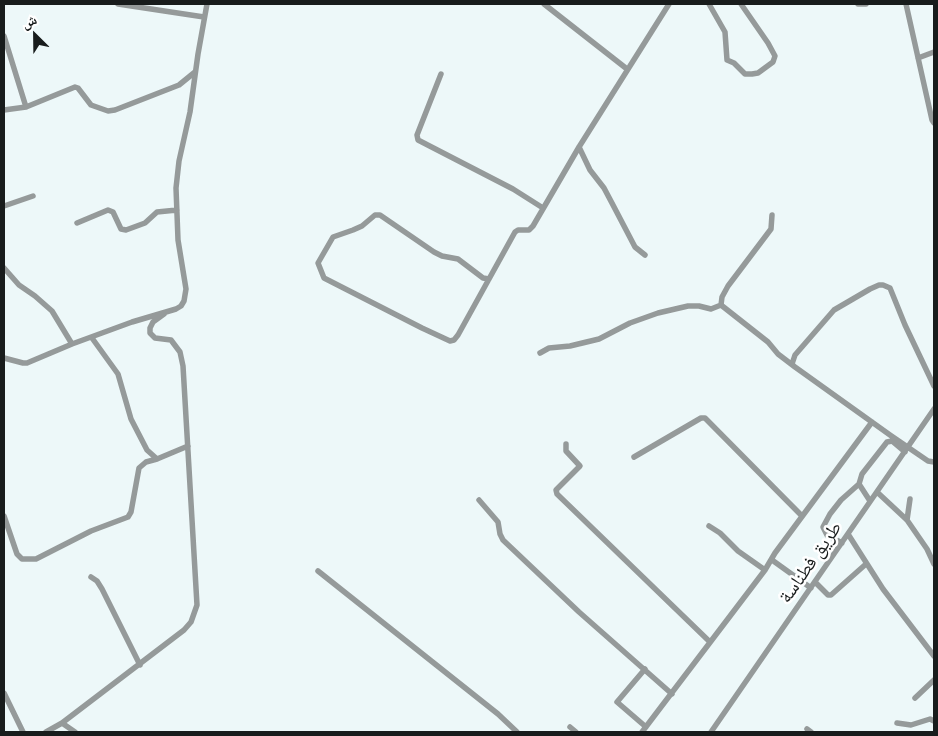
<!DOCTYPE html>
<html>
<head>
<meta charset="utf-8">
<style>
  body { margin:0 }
  #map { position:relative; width:938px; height:736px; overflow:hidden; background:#edf8f9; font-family:"Exo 2","Noto Naskh Arabic",sans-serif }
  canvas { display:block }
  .frame { position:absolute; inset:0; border:5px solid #181c1c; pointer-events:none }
  .north { position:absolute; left:10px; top:10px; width:50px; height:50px; -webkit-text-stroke:4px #fff; paint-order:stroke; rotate:337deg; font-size:14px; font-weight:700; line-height:20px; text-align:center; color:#181c1c }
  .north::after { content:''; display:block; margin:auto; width:18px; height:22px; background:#181c1c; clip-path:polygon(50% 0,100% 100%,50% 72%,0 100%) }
</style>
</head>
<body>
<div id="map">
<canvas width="938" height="736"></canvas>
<div class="frame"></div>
<div class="north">ش</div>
</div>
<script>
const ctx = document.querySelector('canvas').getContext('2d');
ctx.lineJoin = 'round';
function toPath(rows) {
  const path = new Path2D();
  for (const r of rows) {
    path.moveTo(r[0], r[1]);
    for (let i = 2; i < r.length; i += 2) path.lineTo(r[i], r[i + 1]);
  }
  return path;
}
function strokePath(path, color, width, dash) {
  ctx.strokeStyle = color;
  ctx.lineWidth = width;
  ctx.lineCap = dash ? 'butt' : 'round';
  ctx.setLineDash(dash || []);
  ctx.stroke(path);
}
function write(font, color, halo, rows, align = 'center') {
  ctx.font = font + ' "Exo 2","Noto Naskh Arabic",sans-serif';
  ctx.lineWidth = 5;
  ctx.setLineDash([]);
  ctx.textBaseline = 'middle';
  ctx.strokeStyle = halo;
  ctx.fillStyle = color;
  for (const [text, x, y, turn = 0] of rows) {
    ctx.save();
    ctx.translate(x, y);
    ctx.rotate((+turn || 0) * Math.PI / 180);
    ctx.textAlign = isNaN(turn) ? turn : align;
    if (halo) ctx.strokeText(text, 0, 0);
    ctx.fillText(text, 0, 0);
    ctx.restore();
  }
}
strokePath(toPath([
  [118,4,204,17],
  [544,4,627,69],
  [709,4,725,32,727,60,734,63,745,74,752,74,758,73,773,62,775,56,768,43,741,4],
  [858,4,866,4],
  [906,4,932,120,934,123],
  [4,36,26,107,4,110],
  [918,58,934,52],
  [441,74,417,135,418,140,513,189,543,208],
  [26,107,75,87,78,88,91,105,108,111,115,110,179,85,195,72],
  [579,147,590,170,604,188,613,205,635,247,645,255],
  [4,206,33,196],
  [77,223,108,210,113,212,121,229,126,230,145,223,157,212,177,210],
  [4,268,19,285,35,296,52,311,72,344,132,322,176,309,181,306,184,301,186,289,178,240,176,188,179,161,190,112,198,54,207,4],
  [489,279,483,278,458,259,442,256,434,252,380,215,375,215,362,226,353,230,333,237,318,263,324,278,422,328,450,341,454,340,458,335,515,232,518,230,529,230,533,226,579,147,669,4],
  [721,305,768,342,778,354,795,367,890,435,928,461,934,462],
  [721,305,722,297,728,286,771,229,772,215],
  [92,338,118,374,131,419,147,450,157,459,188,446],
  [540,353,549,348,570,346,599,339,630,323,658,313,688,306,699,306,711,309,721,305],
  [4,358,23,363,27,363,72,344],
  [792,364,795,355,834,310,870,289,879,285,883,285,890,288,905,325,934,386],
  [566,444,566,451,580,466,556,490,557,494,710,642],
  [634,457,701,418,705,418,802,516],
  [877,492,907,520,927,549,934,564],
  [479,500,498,522,500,534,503,540,579,612,672,694],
  [870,501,859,484,862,474,887,442,892,441,905,452],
  [4,516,17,554,22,559,36,559,91,531,128,517,131,512,139,468,146,462,157,459],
  [907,520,910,499],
  [709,526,720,533,738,551,765,570],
  [848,534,883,589,934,656],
  [842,543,827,535,823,527,830,514,841,500,859,484],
  [772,560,811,588],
  [318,571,498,714,517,732],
  [91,577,97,581,102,589,140,665],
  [815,582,828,595,831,595,866,564],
  [645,669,617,702,646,727],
  [4,693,23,732],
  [915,698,934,680],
  [897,723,911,725,930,719,934,721],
  [570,727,576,732],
  [807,729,811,732],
  [46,732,62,723],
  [75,732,62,723,184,630,191,622,197,605,183,366,180,352,171,340,155,338,150,333,150,328,153,322,164,314],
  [642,732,765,570,775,553,872,422],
  [711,732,934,409]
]), '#959a9a', 5.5);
write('19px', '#181c1c', '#fff', [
  ["طريق فطناسة",810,562,-55]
]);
</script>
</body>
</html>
